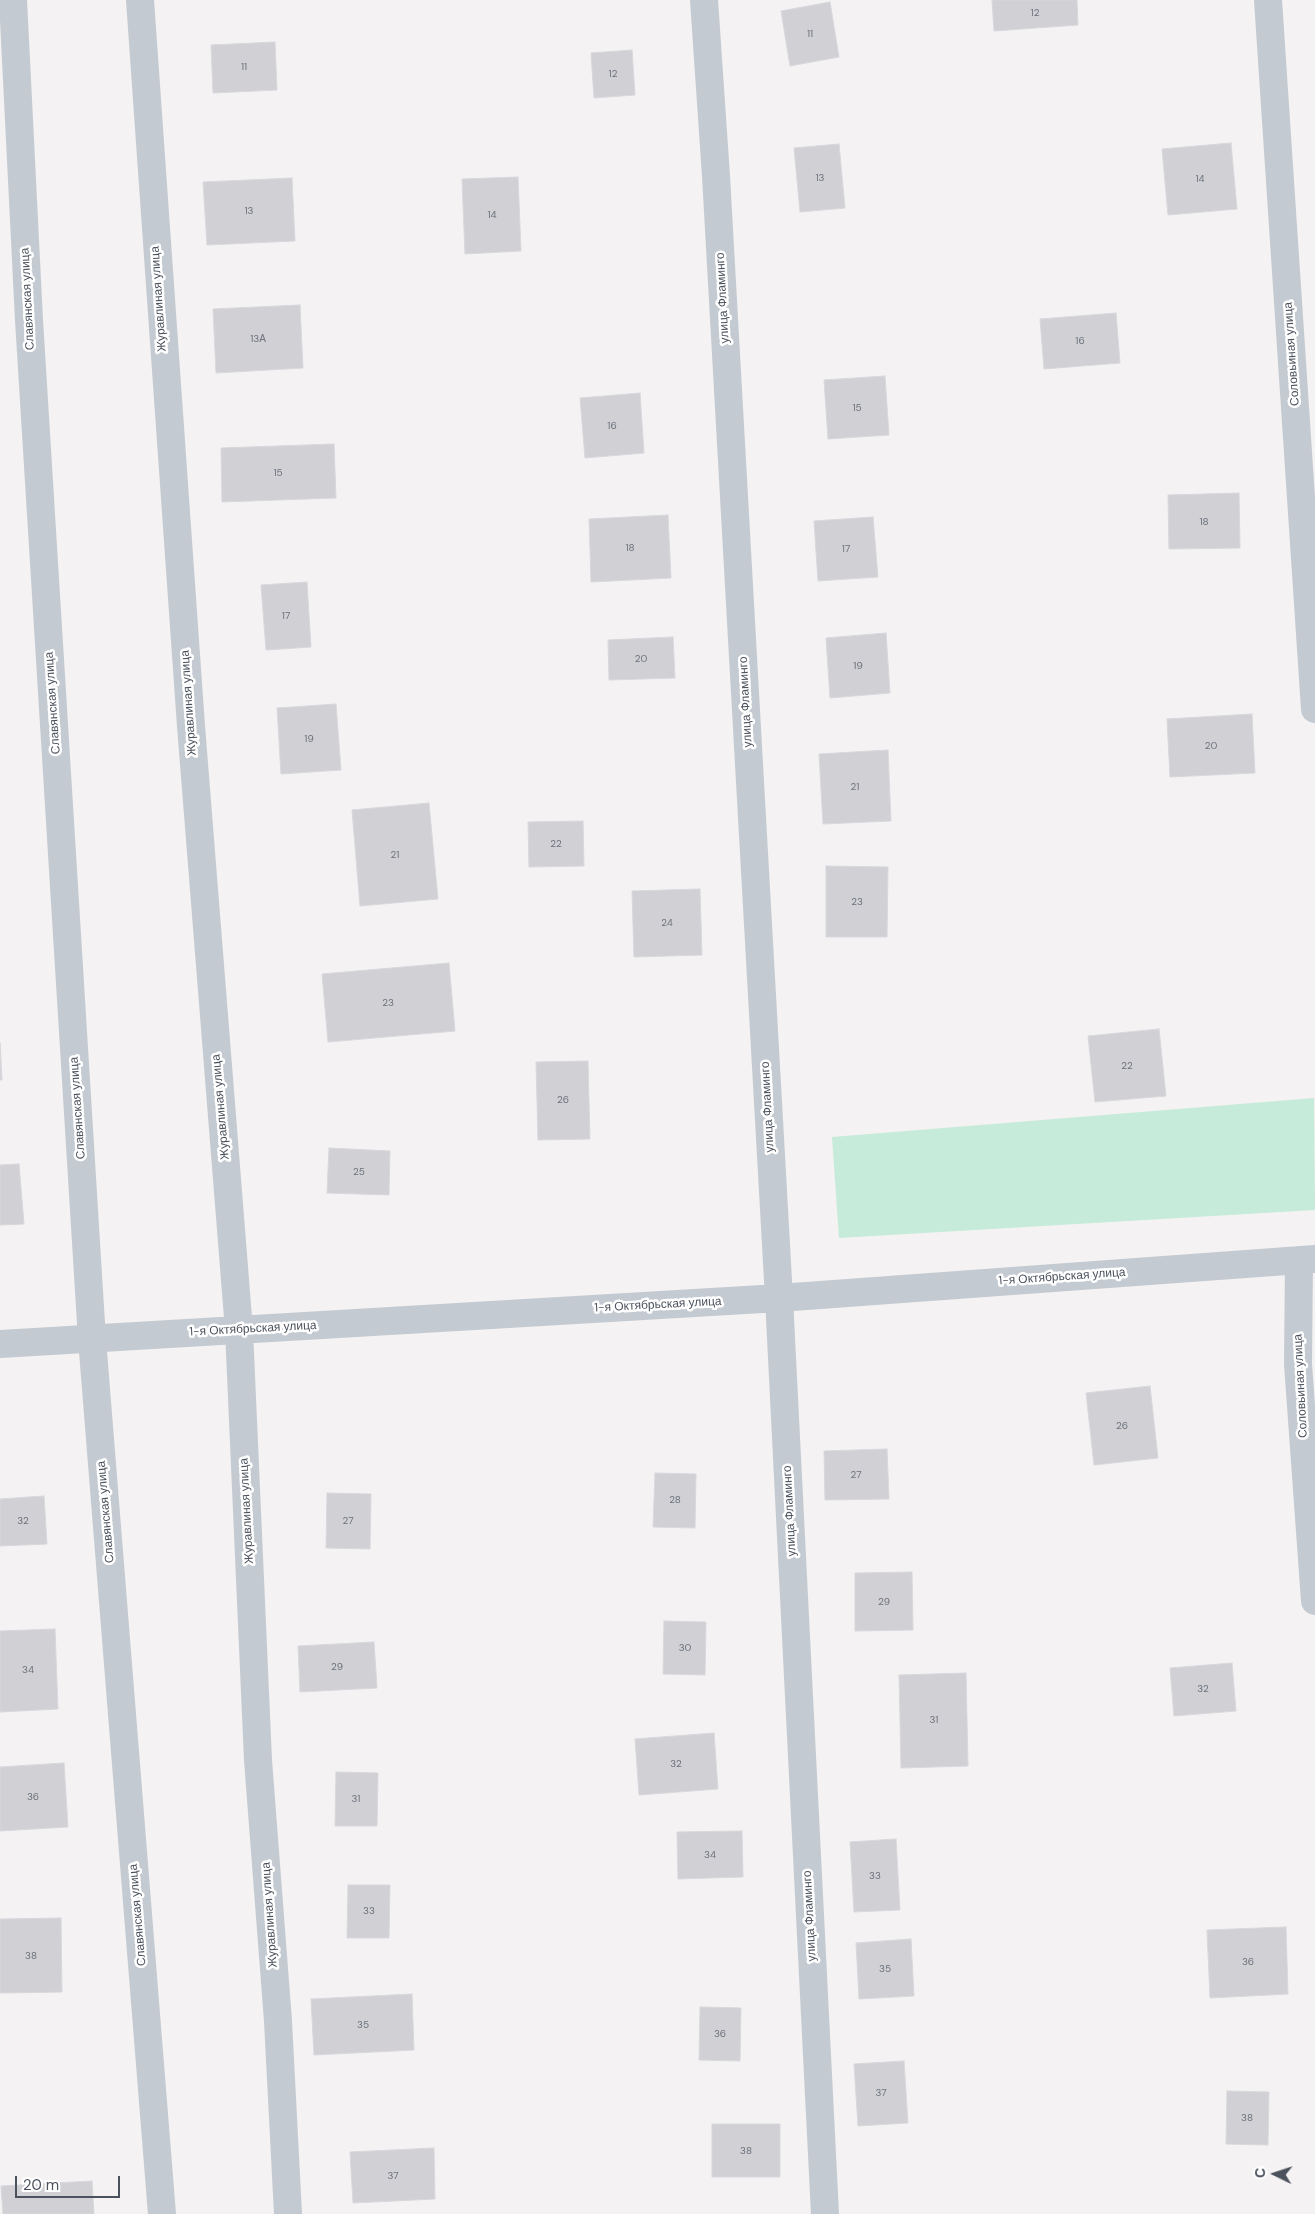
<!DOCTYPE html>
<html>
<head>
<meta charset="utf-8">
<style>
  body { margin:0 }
  #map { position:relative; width:1315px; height:2214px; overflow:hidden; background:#f4f2f2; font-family:"DM Sans",sans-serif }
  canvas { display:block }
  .north { position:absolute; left:1250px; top:2149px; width:50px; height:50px; -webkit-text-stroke:4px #fff; paint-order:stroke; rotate:274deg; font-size:14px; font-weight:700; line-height:20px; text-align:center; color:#4c525d }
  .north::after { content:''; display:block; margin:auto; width:18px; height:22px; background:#4c525d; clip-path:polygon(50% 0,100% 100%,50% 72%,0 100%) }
  .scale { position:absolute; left:15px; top:2176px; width:105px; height:22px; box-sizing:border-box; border:2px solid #4c525d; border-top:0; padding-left:6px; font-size:15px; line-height:18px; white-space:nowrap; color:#4c525d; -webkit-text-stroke:4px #fff; paint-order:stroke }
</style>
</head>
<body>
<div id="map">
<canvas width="1315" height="2214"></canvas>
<div class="north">С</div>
<div class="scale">20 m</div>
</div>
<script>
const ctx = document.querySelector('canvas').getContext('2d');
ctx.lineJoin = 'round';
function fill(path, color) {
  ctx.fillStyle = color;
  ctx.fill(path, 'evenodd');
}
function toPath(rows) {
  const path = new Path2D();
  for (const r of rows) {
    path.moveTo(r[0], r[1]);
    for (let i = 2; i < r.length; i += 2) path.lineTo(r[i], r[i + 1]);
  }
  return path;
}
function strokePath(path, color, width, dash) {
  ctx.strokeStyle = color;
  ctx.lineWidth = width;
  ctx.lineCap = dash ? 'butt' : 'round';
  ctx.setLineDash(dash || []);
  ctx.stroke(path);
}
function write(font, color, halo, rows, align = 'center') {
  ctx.font = font + ' "DM Sans",sans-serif';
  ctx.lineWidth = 5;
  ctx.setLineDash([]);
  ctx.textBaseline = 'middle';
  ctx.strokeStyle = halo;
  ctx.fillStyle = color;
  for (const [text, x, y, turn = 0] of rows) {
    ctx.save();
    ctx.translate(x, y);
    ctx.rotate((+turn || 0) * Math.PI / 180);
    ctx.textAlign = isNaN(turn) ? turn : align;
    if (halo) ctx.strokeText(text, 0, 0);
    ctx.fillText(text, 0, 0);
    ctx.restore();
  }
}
fill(toPath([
  [1314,1098,1315,1210,839,1238,832,1137]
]), '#c7ebda');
const building = toPath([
  [992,0,1077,0,1078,25,994,31,992,0],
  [830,2,839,57,790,66,781,11,830,2],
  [275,42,277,90,213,93,211,45,275,42],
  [632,50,635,95,594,98,591,53,632,50],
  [1231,143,1237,209,1168,215,1162,149,1231,143],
  [839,144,845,208,800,212,794,148,839,144],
  [518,177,521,251,465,254,462,179,518,177],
  [292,178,295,241,207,245,203,182,292,178],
  [300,305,303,368,216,373,213,309,300,305],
  [1116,313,1120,363,1044,369,1040,319,1116,313],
  [885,376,889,435,828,439,824,380,885,376],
  [640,393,644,453,585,458,580,398,640,393],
  [334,444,336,498,222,502,221,448,334,444],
  [1239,493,1240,548,1169,549,1168,495,1239,493],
  [668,515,671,578,591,582,589,519,668,515],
  [873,517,878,577,818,581,814,521,873,517],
  [307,582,311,647,266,650,261,585,307,582],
  [886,633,890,693,830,698,826,638,886,633],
  [673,637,675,678,609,680,608,640,673,637],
  [336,704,341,770,281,774,277,708,336,704],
  [1252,714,1255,773,1170,777,1167,719,1252,714],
  [888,750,891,821,823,824,819,754,888,750],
  [429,803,438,899,360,906,352,810,429,803],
  [583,821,584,866,529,867,528,822,583,821],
  [826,866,888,867,887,937,826,937,826,866],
  [700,889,702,955,634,957,632,891,700,889],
  [449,963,455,1031,328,1042,322,974,449,963],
  [1159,1029,1166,1096,1095,1102,1088,1036,1159,1029],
  [0,1043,2,1080,0,1080,0,1043],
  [588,1061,590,1139,538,1140,536,1062,588,1061],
  [329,1148,390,1151,389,1195,327,1193,329,1148],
  [19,1164,24,1224,0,1225,0,1165,19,1164],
  [1150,1386,1158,1458,1094,1465,1086,1393,1150,1386],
  [887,1449,889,1499,825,1500,824,1451,887,1449],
  [655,1473,696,1474,695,1528,653,1527,655,1473],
  [327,1493,371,1494,370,1549,326,1548,327,1493],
  [44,1496,47,1544,0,1546,0,1499,44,1496],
  [912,1572,913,1630,855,1631,855,1573,912,1572],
  [664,1621,706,1622,705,1675,663,1674,664,1621],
  [55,1629,58,1709,0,1712,0,1631,55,1629],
  [374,1642,377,1688,300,1692,298,1646,374,1642],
  [1232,1663,1236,1711,1174,1716,1170,1668,1232,1663],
  [966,1673,968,1766,901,1768,899,1675,966,1673],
  [714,1733,718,1789,639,1795,635,1739,714,1733],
  [64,1763,68,1827,0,1831,0,1767,64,1763],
  [336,1772,378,1773,377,1826,335,1826,336,1772],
  [742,1831,743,1877,678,1879,677,1832,742,1831],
  [896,1839,900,1910,854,1912,850,1842,896,1839],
  [348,1885,390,1885,389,1938,347,1938,348,1885],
  [61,1918,62,1992,0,1993,0,1919,61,1918],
  [1286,1927,1288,1994,1210,1998,1207,1930,1286,1927],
  [911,1939,914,1996,859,1999,856,1943,911,1939],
  [412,1994,414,2050,314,2055,311,1999,412,1994],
  [700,2007,741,2008,740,2061,699,2060,700,2007],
  [904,2061,908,2123,858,2126,854,2064,904,2061],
  [1227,2091,1269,2092,1268,2145,1226,2144,1227,2091],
  [712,2124,780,2124,780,2177,712,2177,712,2124],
  [434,2148,435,2199,353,2203,350,2152,434,2148],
  [92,2181,94,2214,3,2214,1,2186,92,2181]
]);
fill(building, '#d0d0d5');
strokePath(building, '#d7d7dc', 1);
strokePath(toPath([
  [13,0,29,320,92,1339,162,2214],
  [140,0,191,726,239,1330,258,1760,278,2021,288,2214],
  [704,0,716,176,779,1298,825,2214],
  [1268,0,1315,709],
  [1299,1260,1298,1364,1315,1601],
  [0,1344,779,1298,1315,1259]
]), '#c4cad1', 28);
write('10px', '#6d727b', null, [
  ["12",1035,13],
  ["11",810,34],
  ["11",244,67],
  ["12",613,74],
  ["13",820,178],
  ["14",1200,179],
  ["13",249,211],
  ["14",492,215],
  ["13А",258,339],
  ["16",1080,341],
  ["15",857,408],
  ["16",612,426],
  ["15",278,473],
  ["18",1204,522],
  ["18",630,548],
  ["17",846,549],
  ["17",286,616],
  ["20",641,659],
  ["19",858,666],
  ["19",309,739],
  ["20",1211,746],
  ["21",855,787],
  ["22",556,844],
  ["21",395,855],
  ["23",857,902],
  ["24",667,923],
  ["23",388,1003],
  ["22",1127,1066],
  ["26",563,1100],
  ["25",359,1172],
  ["26",1122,1426],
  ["27",856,1475],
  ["28",675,1500],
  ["32",23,1521],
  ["27",348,1521],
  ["29",884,1602],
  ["30",685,1648],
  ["29",337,1667],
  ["34",28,1670],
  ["32",1203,1689],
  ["31",934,1720],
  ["32",676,1764],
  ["36",33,1797],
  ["31",356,1799],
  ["34",710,1855],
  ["33",875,1876],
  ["33",369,1911],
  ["38",31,1956],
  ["36",1248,1962],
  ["35",885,1969],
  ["35",363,2025],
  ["36",720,2034],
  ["37",881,2093],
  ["38",1247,2118],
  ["38",746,2151],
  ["37",393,2176]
]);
write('12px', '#4c525d', '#fff', [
  ["улица Фламинго",723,298,-93],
  ["Славянская улица",28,299,-93],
  ["Журавлиная улица",159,299,-94],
  ["Соловьиная улица",1292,354,-94],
  ["улица Фламинго",746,702,-93],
  ["Славянская улица",53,703,-94],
  ["Журавлиная улица",189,703,-94],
  ["Журавлиная улица",221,1107,-95],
  ["улица Фламинго",768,1107,-93],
  ["Славянская улица",78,1108,-94],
  ["1-я Октябрьская улица",1062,1277,-4],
  ["1-я Октябрьская улица",658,1305,-3],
  ["1-я Октябрьская улица",253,1329,-3],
  ["Соловьиная улица",1301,1386,-93],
  ["Журавлиная улица",247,1511,-93],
  ["улица Фламинго",790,1511,-93],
  ["Славянская улица",106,1512,-95],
  ["Славянская улица",138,1915,-95],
  ["Журавлиная улица",270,1915,-94],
  ["улица Фламинго",810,1916,-93]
]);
</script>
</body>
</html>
